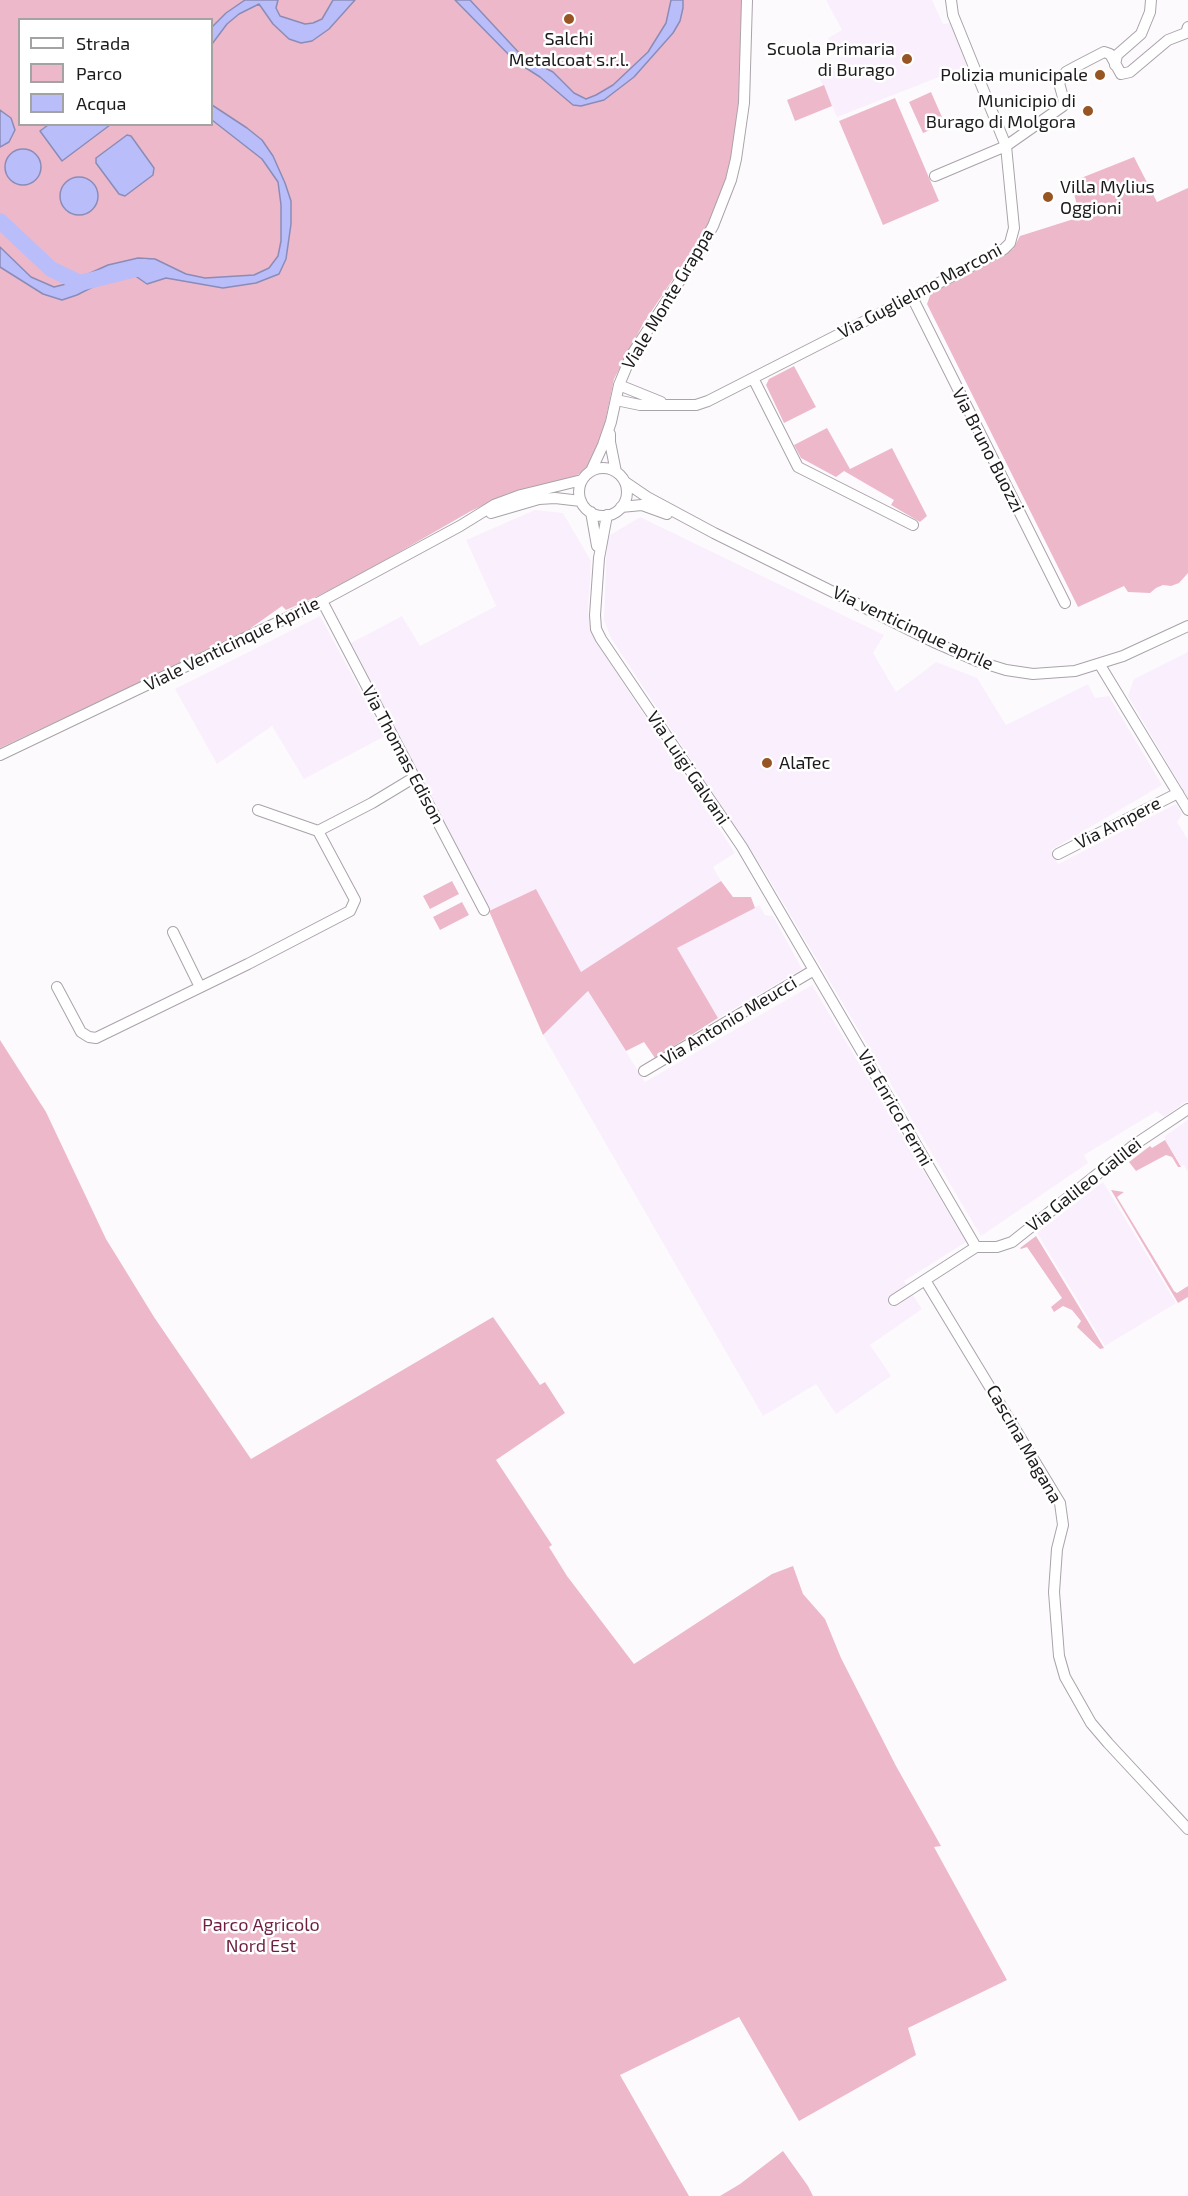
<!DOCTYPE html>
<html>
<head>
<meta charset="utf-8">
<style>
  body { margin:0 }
  #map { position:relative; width:1188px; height:2196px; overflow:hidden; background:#fdfafe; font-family:"Exo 2",sans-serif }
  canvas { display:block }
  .legend { position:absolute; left:18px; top:18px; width:195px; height:108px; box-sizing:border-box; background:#fff; border:2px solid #a4a3a4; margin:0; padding:8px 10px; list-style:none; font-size:18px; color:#1c1a1c }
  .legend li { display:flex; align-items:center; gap:12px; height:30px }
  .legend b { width:30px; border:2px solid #a4a3a4 }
</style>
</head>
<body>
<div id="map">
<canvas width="1188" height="2196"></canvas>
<ul class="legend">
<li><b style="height:8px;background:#fff"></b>Strada</li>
<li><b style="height:16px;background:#edb9ca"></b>Parco</li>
<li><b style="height:16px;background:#b9bdfa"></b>Acqua</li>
</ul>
</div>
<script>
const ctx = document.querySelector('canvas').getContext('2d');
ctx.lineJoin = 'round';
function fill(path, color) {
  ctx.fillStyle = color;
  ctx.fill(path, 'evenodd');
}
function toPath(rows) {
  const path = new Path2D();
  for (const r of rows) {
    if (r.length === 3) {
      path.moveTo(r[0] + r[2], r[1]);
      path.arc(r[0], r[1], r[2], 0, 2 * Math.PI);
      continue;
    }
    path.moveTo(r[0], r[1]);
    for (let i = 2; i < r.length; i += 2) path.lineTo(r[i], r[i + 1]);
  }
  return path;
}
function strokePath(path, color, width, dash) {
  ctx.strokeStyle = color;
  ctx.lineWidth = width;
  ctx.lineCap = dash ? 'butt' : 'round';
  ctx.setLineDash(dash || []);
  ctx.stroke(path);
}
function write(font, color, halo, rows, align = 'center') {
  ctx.font = font + ' "Exo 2",sans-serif';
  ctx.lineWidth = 5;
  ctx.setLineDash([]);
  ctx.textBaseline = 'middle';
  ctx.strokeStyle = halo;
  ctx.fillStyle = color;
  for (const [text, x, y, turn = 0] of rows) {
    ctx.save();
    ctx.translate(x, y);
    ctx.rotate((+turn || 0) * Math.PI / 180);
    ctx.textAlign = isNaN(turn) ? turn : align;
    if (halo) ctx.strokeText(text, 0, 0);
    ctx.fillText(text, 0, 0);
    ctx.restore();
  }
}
fill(toPath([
  [826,0,932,0,943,24,950,23,967,66,837,117,818,75,842,63,828,38,842,30],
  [535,510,563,513,591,561,588,611,591,631,600,648,735,853,713,867,721,881,581,973,536,889,489,911,351,643,402,616,420,646,496,606,466,540],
  [640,517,884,635,873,653,896,692,936,662,977,678,1006,725,1088,684,1095,698,1109,696,1162,785,1051,850,1058,864,1176,804,1182,814,1177,822,1188,840,1188,1100,1164,1117,1157,1111,1084,1155,1088,1163,981,1236,766,874,611,638,604,620,607,537],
  [320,616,385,736,304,779,272,726,217,764,175,689],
  [1188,652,1188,798,1128,696,1134,679],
  [759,905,765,915,773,916,802,969,718,1018,677,948],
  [812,985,966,1242,904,1281,922,1309,870,1345,891,1376,836,1414,816,1384,763,1416,543,1035,588,991,645,1082],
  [1188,1120,1188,1172,1184,1165,1181,1166,1165,1140,1165,1136],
  [1103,1182,1176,1303,1105,1346,1037,1233]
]), '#faeffd');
fill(toPath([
  [0,0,743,0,740,35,741,80,735,147,728,176,705,231,643,324,614,379,600,447,592,463,584,471,569,480,509,493,471,511,361,574,318,596,286,610,282,606,241,635,0,748],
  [20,20,212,20,212,124,20,124],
  [824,85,832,106,795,121,787,100],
  [931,92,945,124,923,133,909,102],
  [895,98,939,201,883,225,839,121],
  [1134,157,1157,202,1188,188,1188,573,1179,583,1171,586,1163,585,1156,588,1150,593,1128,592,1124,586,1078,607,927,304,932,290,1013,249,1020,236,1080,217,1071,182],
  [794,366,816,407,784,423,766,385,769,379],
  [827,428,850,469,892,448,927,516,920,522,891,505,894,500,844,471,836,477,801,458,794,445],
  [452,881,459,894,430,909,423,896],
  [721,881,733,897,751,897,755,908,677,948,718,1018,655,1058,644,1042,626,1051,588,991,543,1035,489,911,536,889,581,972],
  [462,902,469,915,440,930,433,917],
  [0,1040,46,1112,106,1239,119,1260,154,1317,251,1459,493,1317,540,1385,545,1382,565,1413,496,1460,552,1545,549,1547,567,1576,634,1664,772,1574,793,1566,803,1594,825,1619,841,1658,896,1766,941,1846,934,1847,1007,1980,908,2028,916,2055,799,2121,739,2017,620,2075,689,2196,0,2196],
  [1165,1140,1181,1167,1178,1167,1172,1157,1166,1155,1136,1171,1129,1162,1150,1146,1152,1148],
  [1111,1190,1124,1192,1117,1197,1174,1291,1177,1293,1188,1286,1188,1297,1178,1303],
  [1036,1236,1058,1272,1104,1348,1100,1349,1077,1327,1081,1321,1072,1310,1063,1306,1054,1312,1051,1307,1062,1298,1027,1247,1021,1249,1020,1248],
  [783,2151,808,2186,813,2196,720,2196,740,2184]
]), '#edb9ca');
const water = toPath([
  [245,0,278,0,276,8,280,16,305,24,313,23,322,19,333,0,355,0,329,29,312,41,301,43,289,39,273,24,259,4,239,14,227,24,212,44,212,27,226,13,245,0],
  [455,0,470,0,522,56,553,72,574,93,586,99,596,95,613,85,648,52,666,23,671,0,683,0,683,8,680,21,673,33,634,77,604,100,581,106,573,105,540,77,515,61,455,0],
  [212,105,247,128,262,140,273,156,285,183,291,201,291,224,286,259,279,274,256,283,223,288,166,278,147,284,131,273,122,272,77,295,62,300,43,294,0,267,0,247,31,277,54,287,66,284,108,265,138,258,155,259,186,274,205,278,254,275,269,268,278,256,281,241,281,205,278,182,262,159,212,120,212,105],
  [0,110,11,118,15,130,9,142,0,147,0,110],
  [48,125,48,124,110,125,62,161,40,131,48,125],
  [127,135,131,136,154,168,153,175,125,196,119,194,96,163,96,158,127,135],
  [23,167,18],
  [79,196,19]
]);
fill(water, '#b9bdfa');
strokePath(water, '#8a8cb7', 1.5);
strokePath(toPath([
  [0,221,51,269,80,283,144,267]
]), '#b9bdfa', 16);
const minor = toPath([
  [1115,65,1117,55,1141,34,1150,12,1151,0],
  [935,176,1006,146,1063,106,1064,101,1059,83,1066,72,1077,66,1104,52,1110,54,1121,74,1130,72,1168,40,1186,33,1188,27],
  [912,297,1065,603],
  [753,378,798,467,913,525],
  [619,385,661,402],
  [616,400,640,405,696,405,708,401,912,297,1004,249,1010,243,1014,228,1006,146,953,15,951,0],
  [610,434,610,442,616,472],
  [603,492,24],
  [591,471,603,445,611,422,619,385,631,356,697,254,713,226,731,180,736,159,744,103,747,0],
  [625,482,647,497,714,533,936,643,977,661,1006,670,1033,674,1075,671,1123,656,1188,626],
  [621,507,642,505,667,514],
  [591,512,597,546],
  [491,513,539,499,555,498,581,501],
  [607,515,599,558,595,615,596,629,601,639,742,847,976,1247],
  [322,601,484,910],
  [1100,665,1188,810],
  [0,755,314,605,460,526,494,505,521,495,582,480],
  [258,810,318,831,372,803,415,777],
  [1058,854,1178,793],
  [173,932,200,987],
  [57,987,81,1032,89,1037,96,1038,248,964,350,911,355,900,318,831],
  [644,1071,814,970],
  [976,1247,997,1247,1012,1242,1134,1145,1188,1109],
  [925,1280,1060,1503,1063,1525,1057,1549,1054,1592,1059,1656,1065,1677,1091,1723,1108,1743,1188,1829],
  [894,1300,976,1247]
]);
strokePath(minor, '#a9a3aa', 12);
strokePath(minor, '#fff', 10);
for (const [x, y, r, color] of [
  [569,19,6,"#985524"],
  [907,59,6,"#985524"],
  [1100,75,6,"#985524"],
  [1088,111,6,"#985524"],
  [1048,197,6,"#985524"],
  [767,763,6,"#985524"]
]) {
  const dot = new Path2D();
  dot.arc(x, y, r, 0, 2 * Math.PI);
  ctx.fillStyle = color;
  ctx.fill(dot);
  strokePath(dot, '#fff', 2);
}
write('18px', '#1c1a1c', '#fff', [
  ["Salchi",569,39,"center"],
  ["Metalcoat s.r.l.",569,60,"center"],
  ["Scuola Primaria",895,49],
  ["di Burago",895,70],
  ["Polizia municipale",1088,75],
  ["Municipio di",1076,101],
  ["Burago di Molgora",1076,122],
  ["Villa Mylius",1060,187,"left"],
  ["Oggioni",1060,208,"left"],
  ["AlaTec",779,763,"left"]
], 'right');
write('18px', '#1c1a1c', '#fff', [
  ["Via Guglielmo Marconi",920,291,-28],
  ["Viale Monte Grappa",668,299,-59],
  ["Via Bruno Buozzi",988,450,63],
  ["Via venticinque aprile",913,628,25],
  ["Viale Venticinque Aprile",232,644,-26],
  ["Via Thomas Edison",403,755,62],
  ["Via Luigi Galvani",688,768,56],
  ["Via Ampere",1118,823,-27],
  ["Via Antonio Meucci",729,1021,-31],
  ["Via Enrico Fermi",895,1108,60],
  ["Via Galileo Galilei",1084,1185,-38],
  ["Cascina Magana",1024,1444,60]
]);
write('18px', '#6d1f41', '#fff', [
  ["Parco Agricolo",261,1925],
  ["Nord Est",261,1946]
]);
</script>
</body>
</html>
